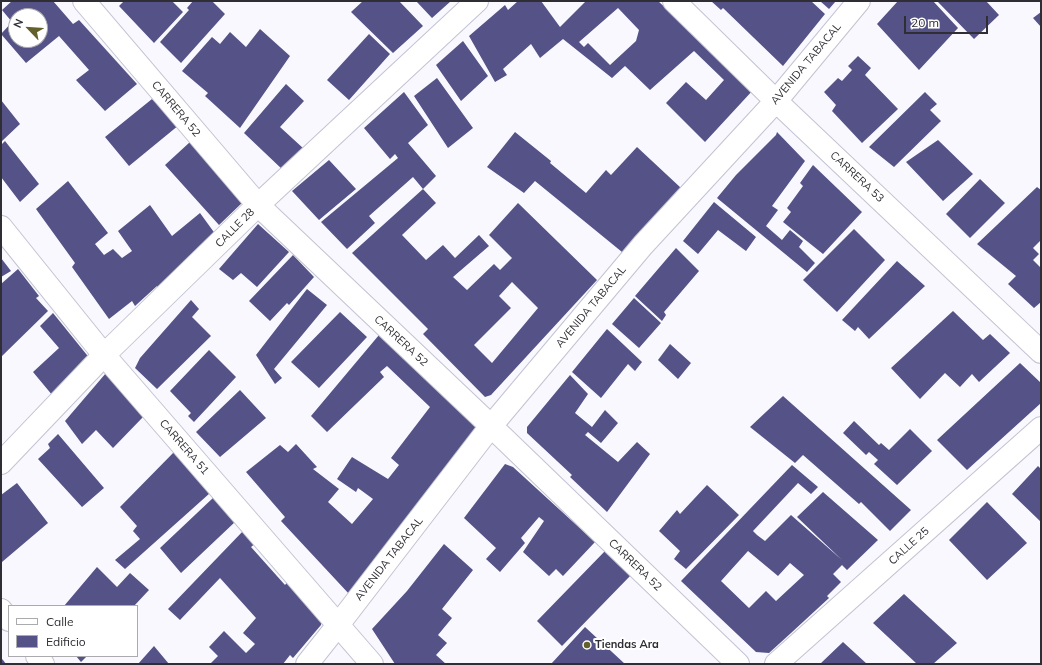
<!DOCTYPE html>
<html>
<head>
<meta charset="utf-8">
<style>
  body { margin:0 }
  #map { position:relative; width:1042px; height:665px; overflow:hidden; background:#f8f8fe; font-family:Mulish,sans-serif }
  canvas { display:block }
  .frame { position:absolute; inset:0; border:2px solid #2e2e34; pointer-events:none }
  .legend { position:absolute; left:8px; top:605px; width:130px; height:52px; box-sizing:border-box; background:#fff; border:1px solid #ababae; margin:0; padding:5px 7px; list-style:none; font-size:12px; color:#2e2e34 }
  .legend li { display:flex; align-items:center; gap:8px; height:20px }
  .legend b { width:20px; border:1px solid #ababae }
  .north { position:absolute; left:8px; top:8px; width:40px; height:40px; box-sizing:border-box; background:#fff; border:1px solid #ababae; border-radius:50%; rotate:295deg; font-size:11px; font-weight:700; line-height:16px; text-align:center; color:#2e2e34 }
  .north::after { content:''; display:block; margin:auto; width:14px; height:18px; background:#64602c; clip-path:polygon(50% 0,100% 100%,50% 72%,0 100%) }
  .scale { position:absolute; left:904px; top:16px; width:84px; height:18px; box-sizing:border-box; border:2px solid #2e2e34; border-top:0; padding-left:5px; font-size:12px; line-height:14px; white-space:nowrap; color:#2e2e34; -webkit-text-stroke:3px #fff; paint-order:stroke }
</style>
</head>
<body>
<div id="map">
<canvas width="1042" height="665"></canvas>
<div class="frame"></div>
<ul class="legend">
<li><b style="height:5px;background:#fff"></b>Calle</li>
<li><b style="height:11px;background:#545286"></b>Edificio</li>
</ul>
<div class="north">N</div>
<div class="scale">20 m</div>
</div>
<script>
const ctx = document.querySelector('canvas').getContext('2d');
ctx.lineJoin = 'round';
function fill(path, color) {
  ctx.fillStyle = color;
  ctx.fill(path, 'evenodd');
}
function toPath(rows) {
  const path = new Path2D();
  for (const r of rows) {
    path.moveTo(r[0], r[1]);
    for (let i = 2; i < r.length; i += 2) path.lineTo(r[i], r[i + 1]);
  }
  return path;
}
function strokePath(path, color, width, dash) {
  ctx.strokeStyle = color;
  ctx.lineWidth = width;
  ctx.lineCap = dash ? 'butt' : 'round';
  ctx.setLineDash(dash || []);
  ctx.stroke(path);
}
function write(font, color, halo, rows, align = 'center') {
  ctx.font = font + ' Mulish,sans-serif';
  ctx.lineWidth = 4;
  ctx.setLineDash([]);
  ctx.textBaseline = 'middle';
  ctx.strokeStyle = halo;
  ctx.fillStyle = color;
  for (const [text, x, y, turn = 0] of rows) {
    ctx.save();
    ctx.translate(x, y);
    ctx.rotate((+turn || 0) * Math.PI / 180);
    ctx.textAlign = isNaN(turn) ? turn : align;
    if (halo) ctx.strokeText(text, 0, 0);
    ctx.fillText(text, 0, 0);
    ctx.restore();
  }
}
fill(toPath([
  [12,1,53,1,73,24,79,20,137,84,105,111,76,80,89,70,59,36,26,63,1,34,12,22,2,10],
  [16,16,40,16,40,40,16,40],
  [124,1,172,1,183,12,154,43,119,6],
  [193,1,212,1,225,14,181,63,160,42,189,10,187,8],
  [363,1,399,1,423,26,393,53,351,12],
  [416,1,451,1,432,18],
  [518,1,541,1,560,27,586,1,658,1,754,89,705,142,666,103,686,82,706,100,724,80,694,51,650,90,625,66,612,78,563,39,540,58,531,44,503,69,507,75,495,82,469,36,505,5,508,10],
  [618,8,639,30,636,41,610,65,588,43,584,47,579,42],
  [711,1,811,1,825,14,783,66,723,8,721,10],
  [820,1,836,1,829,9],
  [898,1,933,1,958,28,919,70,877,24],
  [937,1,986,1,999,15,974,39],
  [1041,12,1041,27,1033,18],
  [260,29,290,56,240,128,205,96,208,93,182,71,212,37,220,44,230,32,246,47],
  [369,34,390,54,349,100,327,80],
  [463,41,488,76,461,101,436,65],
  [858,56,871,68,865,75,898,109,862,143,832,111,836,105,824,92,838,78,842,81,852,70,848,66],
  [437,78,473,128,448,148,414,96],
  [286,84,304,101,280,127,304,149,284,171,244,133],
  [404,92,428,125,408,143,436,176,423,189,413,177,369,216,375,223,347,249,321,222,398,158,395,154,390,159,364,128],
  [925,92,937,104,930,110,941,121,894,167,869,147],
  [152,99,179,125,129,166,105,137],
  [1,100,20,124,1,142],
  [515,132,551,161,550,163,586,193,606,170,611,175,637,147,681,188,622,252,535,181,524,193,487,167],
  [777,132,805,161,772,206,778,210,766,226,782,240,790,230,803,241,799,247,815,263,807,272,717,198,736,175,776,135],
  [938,140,973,174,943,201,906,162],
  [5,141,39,184,20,202,1,177,1,145],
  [190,142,244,201,219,225,165,165],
  [329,160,356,189,319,220,292,191],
  [813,165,862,212,823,254,783,222,791,212,787,208,803,186,800,183],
  [980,179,1005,203,970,238,946,214],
  [68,181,108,233,95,244,104,255,113,249,122,258,132,251,118,231,150,205,172,236,200,213,216,235,158,288,157,286,135,306,132,301,109,319,72,267,75,263,36,209],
  [1037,187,1041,190,1041,240,1033,248,1039,254,1033,260,1041,268,1041,302,1034,308,1008,284,1016,276,977,244],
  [423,189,436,203,402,235,426,260,443,245,455,258,479,235,489,246,453,277,467,290,494,264,500,270,512,258,489,235,518,203,597,280,491,395,485,397,423,334,428,329,352,253],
  [512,282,538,308,492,363,474,345,511,308,499,296],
  [714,202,756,237,746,251,718,230,698,254,683,241],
  [258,224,289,252,257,287,241,273,233,280,219,269],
  [854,229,885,260,837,312,803,280],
  [676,248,699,271,664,312,666,315,662,321,635,296],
  [293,255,314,277,289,305,287,303,270,321,249,301],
  [1,258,11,271,1,277],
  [897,261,925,286,869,339,858,327,855,331,842,320],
  [18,269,39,296,36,298,48,311,1,357,1,284],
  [307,289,327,305,274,369,282,378,275,384,256,355],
  [634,298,661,323,639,348,612,324],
  [191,300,199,309,192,317,211,336,157,389,135,368,140,358],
  [953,311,983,340,990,334,1010,353,979,382,972,374,960,387,945,373,920,399,891,368],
  [340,312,367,337,319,388,291,362],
  [53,313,91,360,53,396,33,372,59,348,40,326],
  [607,329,642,362,635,371,628,364,601,398,572,372],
  [379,335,479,428,350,595,281,521,285,517,246,472,280,445,288,452,296,444,317,467,313,469,339,489,328,502,352,524,373,499,358,488,356,492,337,479,352,457,388,479,399,465,391,458,430,407,387,366,380,372,384,377,327,432,311,416],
  [670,344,691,363,678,379,658,360],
  [209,350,236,377,194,422,188,416,191,413,170,391],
  [1020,363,1041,383,1041,403,967,470,937,440],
  [106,373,144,416,113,448,96,430,82,444,65,421],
  [570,375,588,394,575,413,592,427,605,410,618,423,601,443,588,432,585,435,618,462,637,442,650,454,607,512,570,477,572,475,527,433,527,427],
  [240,390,266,418,220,457,196,432],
  [783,396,911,510,890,531,861,502,859,504,803,455,795,463,750,427],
  [854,421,879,445,881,443,889,450,910,429,932,451,897,485,874,464,878,460,869,452,866,455,843,433],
  [58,434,104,488,82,507,38,459,50,448,48,444],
  [175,451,210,493,125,569,115,560,140,539,133,531,137,526,120,507],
  [505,464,513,467,595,542,563,576,556,569,549,576,523,552,544,521,539,517,521,538,525,543,500,572,486,559,496,548,464,518],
  [792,465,818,487,811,494,798,483,753,531,757,535,765,541,791,515,842,560,797,517,823,492,878,540,847,570,842,565,833,574,841,582,827,596,829,598,791,633,769,653,756,652,681,581],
  [748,551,778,576,790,563,804,575,776,601,766,591,749,608,721,581],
  [1038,466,1041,469,1041,522,1012,494],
  [17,483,48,523,2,562,1,495],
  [707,485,739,515,686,569,674,559,680,551,659,531,677,510,680,514],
  [214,497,236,521,181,573,160,548],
  [987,502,1027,543,987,580,949,540],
  [244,530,256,543,251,547,285,585,289,580,322,617,321,625,293,658,290,655,283,664,210,664,218,656,209,647,224,631,246,653,255,644,243,633,256,618,220,578,180,620,168,609],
  [444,544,473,570,442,609,452,618,438,635,447,643,436,655,446,664,395,664,372,629,407,591],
  [605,551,631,575,562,646,537,621],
  [97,567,117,587,130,573,149,590,134,606,64,606],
  [904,594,957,643,933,664,917,664,873,623],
  [585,627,625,664,551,664],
  [843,642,867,664,820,664],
  [154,646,169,664,138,664],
  [76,656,87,656,81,662],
  [1,658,3,660,6,664,1,664]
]), '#545286');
const street = toPath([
  [84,1,258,205,491,426,738,664],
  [674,1,776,101,1041,352],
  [1,227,104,355,258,205,477,1],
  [1,610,9,620],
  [37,656,43,664],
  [307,664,338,625],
  [776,664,1041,428]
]);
const secondary = toPath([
  [1,463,104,355,372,664],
  [338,625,491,426,643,245,776,101,859,1]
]);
strokePath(street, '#c3c3d2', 24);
strokePath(secondary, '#c3c3d2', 24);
strokePath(street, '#fff', 22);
strokePath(secondary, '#fff', 22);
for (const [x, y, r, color] of [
  [587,645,4,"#64602c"]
]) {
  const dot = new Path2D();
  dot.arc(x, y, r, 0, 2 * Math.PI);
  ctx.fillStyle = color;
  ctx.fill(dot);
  strokePath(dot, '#fff', 1.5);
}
write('11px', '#2e2e34', '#fff', [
  ["AVENIDA TABACAL",806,64,-50],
  ["CARRERA 52",176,109,50],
  ["CARRERA 53",857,177,43],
  ["CALLE 28",235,228,-45],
  ["AVENIDA TABACAL",591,307,-50],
  ["CARRERA 52",401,341,43],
  ["CARRERA 51",184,447,49],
  ["CALLE 25",909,546,-42],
  ["AVENIDA TABACAL",389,559,-52],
  ["CARRERA 52",635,565,44]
]);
write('bold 11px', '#2e2e34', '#fff', [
  ["Tiendas Ara",595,645]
], 'left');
</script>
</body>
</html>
